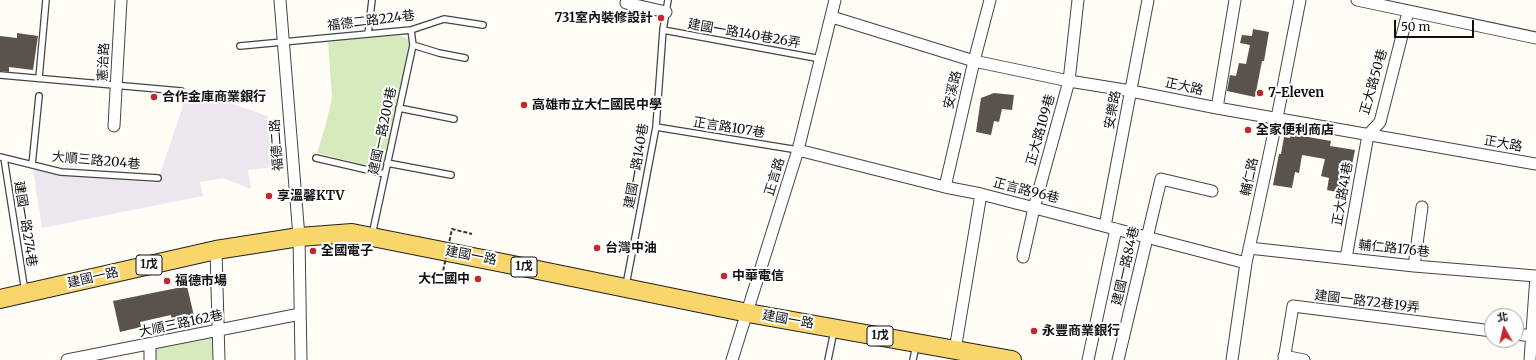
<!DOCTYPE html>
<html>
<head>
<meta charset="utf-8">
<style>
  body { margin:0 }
  #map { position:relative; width:1536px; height:360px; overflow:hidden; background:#fffdf5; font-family:Merriweather,"Noto Sans TC",serif }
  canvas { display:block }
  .north { position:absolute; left:1484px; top:308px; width:40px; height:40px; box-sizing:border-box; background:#fff; border:1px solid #a0a0a0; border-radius:50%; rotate:352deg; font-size:11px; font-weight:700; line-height:16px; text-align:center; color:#111 }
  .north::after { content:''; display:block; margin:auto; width:14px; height:18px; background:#c4262e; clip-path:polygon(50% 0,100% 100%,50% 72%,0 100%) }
  .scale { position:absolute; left:1394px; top:20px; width:80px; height:18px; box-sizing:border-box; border:2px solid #111; border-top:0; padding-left:5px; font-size:12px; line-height:14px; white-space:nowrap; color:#111; -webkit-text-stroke:3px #fff; paint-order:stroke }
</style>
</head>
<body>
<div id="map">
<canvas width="1536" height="360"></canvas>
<div class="north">北</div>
<div class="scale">50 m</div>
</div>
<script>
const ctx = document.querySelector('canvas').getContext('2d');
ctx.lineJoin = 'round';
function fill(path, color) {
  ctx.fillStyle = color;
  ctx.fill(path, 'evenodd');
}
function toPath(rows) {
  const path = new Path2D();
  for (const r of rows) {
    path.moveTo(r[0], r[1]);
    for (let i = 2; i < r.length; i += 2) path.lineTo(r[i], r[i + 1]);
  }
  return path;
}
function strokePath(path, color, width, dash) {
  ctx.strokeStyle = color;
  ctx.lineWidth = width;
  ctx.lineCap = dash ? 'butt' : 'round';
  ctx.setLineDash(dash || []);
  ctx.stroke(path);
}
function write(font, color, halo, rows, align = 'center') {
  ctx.font = font + ' Merriweather,"Noto Sans TC",serif';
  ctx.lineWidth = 4;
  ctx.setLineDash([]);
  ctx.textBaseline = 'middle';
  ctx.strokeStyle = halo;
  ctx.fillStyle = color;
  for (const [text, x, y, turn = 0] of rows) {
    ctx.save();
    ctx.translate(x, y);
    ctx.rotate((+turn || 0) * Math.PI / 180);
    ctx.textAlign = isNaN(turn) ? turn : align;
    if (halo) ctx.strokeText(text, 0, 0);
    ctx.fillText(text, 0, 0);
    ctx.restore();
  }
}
fill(toPath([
  [189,88,267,116,273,167,248,170,251,189,223,178,200,182,203,196,42,228,33,170,157,183]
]), '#eee6ef');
fill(toPath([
  [400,35,409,40,410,45,384,165,378,168,317,153,326,124,332,97,328,42],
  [214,338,215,360,155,360,154,348]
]), '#d5ebbd');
fill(toPath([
  [1253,29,1269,32,1264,61,1262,61,1255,97,1227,91,1230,75,1236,76,1239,63,1246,64,1250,45,1240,43,1242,35,1252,36],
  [17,33,38,36,33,70,9,67,9,72,0,71,0,36,17,38],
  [994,93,1014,95,1012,110,1002,109,999,122,994,121,991,135,976,132,981,98],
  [1291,134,1331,141,1330,146,1355,150,1346,194,1327,190,1329,178,1321,176,1325,159,1302,155,1299,173,1295,172,1292,188,1273,185,1279,154,1281,154,1284,137,1290,138],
  [187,286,194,316,172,320,171,315,140,322,141,327,120,332,113,301]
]), '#5a524d');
const service = toPath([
  [663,30,821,59],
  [368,34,372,0],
  [413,45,439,53,465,58],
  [240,46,411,30,444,19,483,25],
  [0,75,181,91],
  [39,78,46,0],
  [399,108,454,119],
  [656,127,798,150],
  [0,157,61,172,158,178],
  [4,158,25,292],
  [316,158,385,174],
  [387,163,451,175],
  [32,165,39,96],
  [372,235,413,45,411,30],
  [626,285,656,127,663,30,668,0],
  [828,360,834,331],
  [913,360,916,345]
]);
const minor = toPath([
  [280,0,299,237,301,360],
  [1357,0,1536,38],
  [626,3,666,12],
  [832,17,974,61,1069,81,1131,91,1217,108,1536,164],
  [1217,108,1235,0],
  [114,126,121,0],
  [798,150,945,187,981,194,1246,263],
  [945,187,974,61,990,0],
  [1105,226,1148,0],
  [1249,248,1414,266,1536,276],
  [216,250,219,360],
  [1023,257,1034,208,1069,81,1078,0],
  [1346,258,1368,135,1380,122,1408,12],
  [1414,266,1422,207],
  [1516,334,1532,336],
  [150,344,150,360],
  [955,350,981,194],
  [1284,356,1304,360],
  [67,360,300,314],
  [732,360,798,150,835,0],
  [1088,360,1116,229],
  [1118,360,1161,179,1212,191],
  [1232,360,1246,263,1277,118,1300,0],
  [1284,360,1293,306,1492,331],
  [1530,360,1536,276]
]);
const primary = toPath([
  [0,299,216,250,299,237,352,233,523,267,748,313,1012,360]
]);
strokePath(service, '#444', 8);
strokePath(minor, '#444', 13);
strokePath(primary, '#222', 20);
strokePath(service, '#fff', 5.5);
strokePath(minor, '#fff', 11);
strokePath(primary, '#f9d66b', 18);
strokePath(toPath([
  [460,279,442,276,452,229,472,234]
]), '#333', 2, [4, 2]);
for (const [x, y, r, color] of [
  [661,18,4,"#c4262e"],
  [1260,93,4,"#c4262e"],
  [154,97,4,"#c4262e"],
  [524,105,4,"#c4262e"],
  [1248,130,4,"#c4262e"],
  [269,196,4,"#c4262e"],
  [597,248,4,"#c4262e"],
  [313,251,4,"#c4262e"],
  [724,276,4,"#c4262e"],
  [478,279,4,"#c4262e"],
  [167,281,4,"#c4262e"],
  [1034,331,4,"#c4262e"]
]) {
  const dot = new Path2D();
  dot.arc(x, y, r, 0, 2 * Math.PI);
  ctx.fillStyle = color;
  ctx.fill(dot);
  strokePath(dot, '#fff', 1.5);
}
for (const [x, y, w] of [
  [149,265,26],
  [524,267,26],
  [880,336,26]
]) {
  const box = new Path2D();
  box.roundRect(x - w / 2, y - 10, w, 20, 3);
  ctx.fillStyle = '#fff';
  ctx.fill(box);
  strokePath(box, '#111', 1);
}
write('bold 12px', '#111', null, [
  ["1戊",149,265],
  ["1戊",524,267],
  ["1戊",880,336]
]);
write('bold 13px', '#111', '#fff', [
  ["731室內裝修設計",653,18,"right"],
  ["7-Eleven",1268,93],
  ["合作金庫商業銀行",162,97],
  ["高雄市立大仁國民中學",532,105],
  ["全家便利商店",1256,130],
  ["享溫馨KTV",277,196],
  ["台灣中油",605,248],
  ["全國電子",321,251],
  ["中華電信",732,276],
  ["大仁國中",470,279,"right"],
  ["福德市場",175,281],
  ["永豐商業銀行",1042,331]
], 'left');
write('13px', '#111', '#fff', [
  ["福德二路224巷",371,21,-7],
  ["建國一路140巷26弄",744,34,10],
  ["憲治路",104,62,-87],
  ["正大路50巷",1374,82,-74],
  ["正大路",1184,87,12],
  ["安溪路",953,90,-77],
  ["安樂路",1113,110,-79],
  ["正言路107巷",729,128,9],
  ["正大路109巷",1041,130,-74],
  ["建國一路200巷",383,131,-78],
  ["正大路",1503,144,10],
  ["福德二路",277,145,-94],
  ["大順三路204巷",96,161,5],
  ["建國一路140巷",637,166,-80],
  ["正言路",775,177,-73],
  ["輔仁路",1250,177,-78],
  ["正言路96巷",1026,191,14],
  ["正大路41巷",1343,194,-80],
  ["建國一路274巷",25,224,81],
  ["輔仁路176巷",1394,249,6],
  ["建國一路",471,256,11],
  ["建國一路84巷",1126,266,-77],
  ["建國一路",93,278,-13],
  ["建國一路72巷19弄",1367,302,7],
  ["建國一路",788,320,10],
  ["大順三路162巷",181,324,-12]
]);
</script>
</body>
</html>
